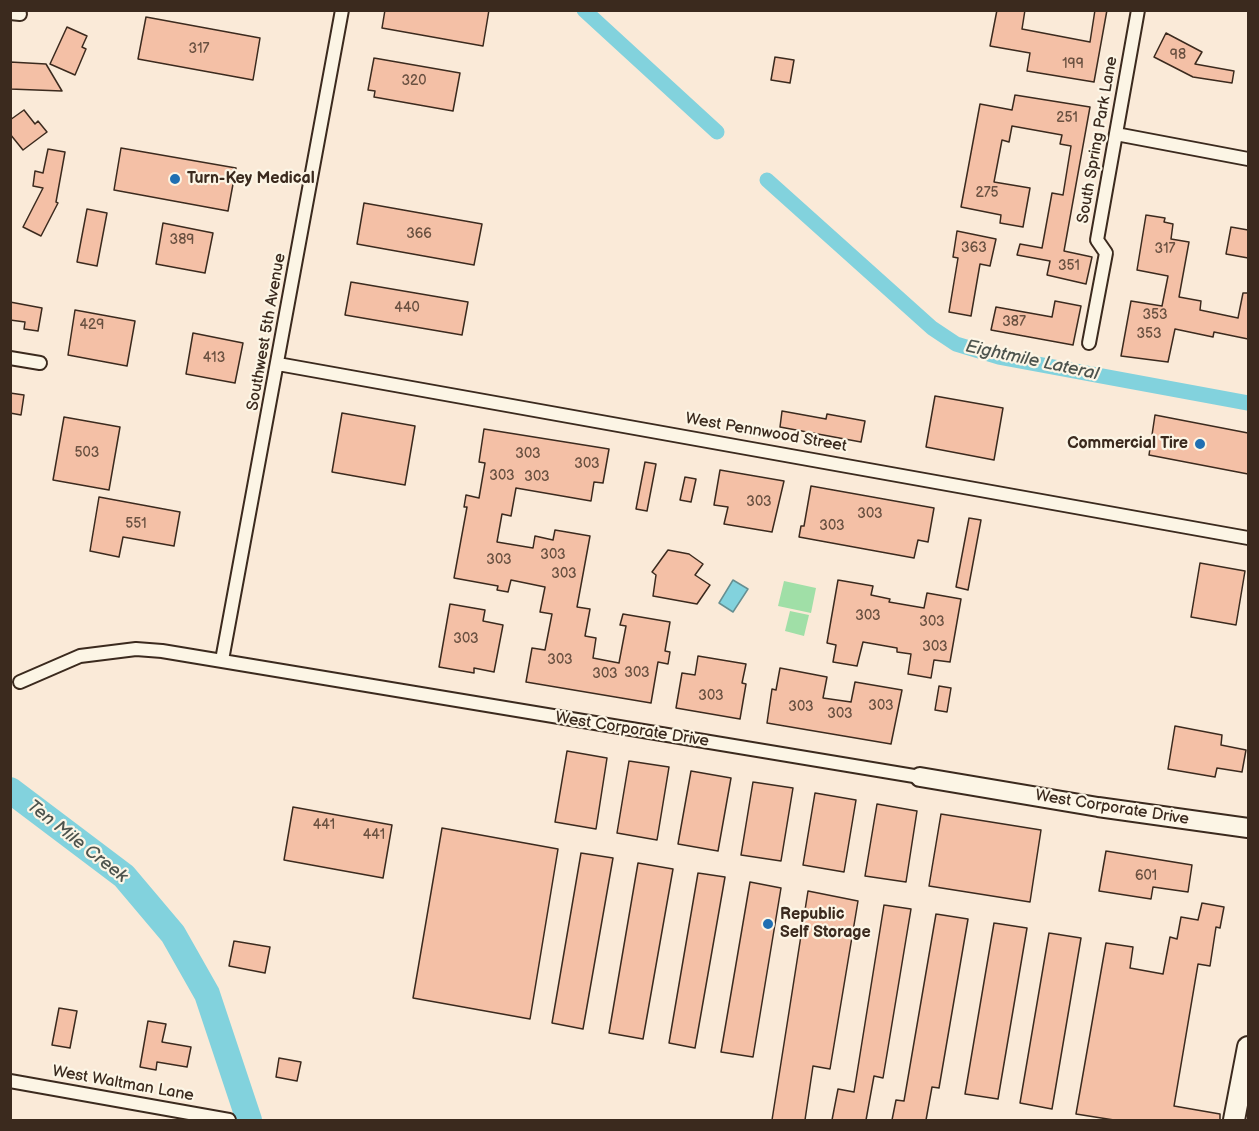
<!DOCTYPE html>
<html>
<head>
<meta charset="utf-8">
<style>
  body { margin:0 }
  #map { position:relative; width:1259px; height:1131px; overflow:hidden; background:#faead8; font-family:"Balsamiq Sans",sans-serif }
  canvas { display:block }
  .frame { position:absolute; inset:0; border:12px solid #3b2a1e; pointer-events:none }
</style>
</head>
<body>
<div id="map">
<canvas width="1259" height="1131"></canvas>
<div class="frame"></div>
</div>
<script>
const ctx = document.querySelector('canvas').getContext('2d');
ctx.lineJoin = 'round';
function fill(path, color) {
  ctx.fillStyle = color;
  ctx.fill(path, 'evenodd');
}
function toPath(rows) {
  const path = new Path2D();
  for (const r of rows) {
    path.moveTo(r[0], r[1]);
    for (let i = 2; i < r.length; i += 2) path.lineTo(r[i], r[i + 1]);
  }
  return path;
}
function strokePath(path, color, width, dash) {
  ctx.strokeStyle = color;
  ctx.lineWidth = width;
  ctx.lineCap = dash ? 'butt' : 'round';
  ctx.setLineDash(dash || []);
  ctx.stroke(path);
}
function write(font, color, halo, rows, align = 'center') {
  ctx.font = font + ' "Balsamiq Sans",sans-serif';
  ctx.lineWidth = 4.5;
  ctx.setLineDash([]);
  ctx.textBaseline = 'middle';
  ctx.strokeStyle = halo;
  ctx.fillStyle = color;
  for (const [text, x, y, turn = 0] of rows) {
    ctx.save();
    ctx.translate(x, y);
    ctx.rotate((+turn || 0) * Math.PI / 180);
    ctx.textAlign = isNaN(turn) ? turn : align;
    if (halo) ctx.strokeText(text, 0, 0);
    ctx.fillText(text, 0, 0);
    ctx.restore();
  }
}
fill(toPath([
  [784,581,816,588,811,613,778,606],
  [790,611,809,615,804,636,785,631]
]), '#a0dfa7');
const water = toPath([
  [733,580,748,589,733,612,719,603,733,580]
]);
fill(water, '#82d2dd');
strokePath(water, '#668f91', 1.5);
strokePath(toPath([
  [584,10,717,132],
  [767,180,932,328,956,344,999,357,1248,403]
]), '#82d2dd', 15);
strokePath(toPath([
  [10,790,124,876,173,934,207,994,249,1120]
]), '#82d2dd', 26);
const building = toPath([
  [385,10,489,10,483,46,382,28,385,10],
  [997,10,1025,10,1022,29,1090,42,1095,10,1107,10,1094,82,1027,71,1030,53,990,46,997,10],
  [146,17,260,38,253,80,138,59,146,17],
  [67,27,87,36,82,47,86,49,75,75,50,64,67,27],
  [1166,33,1202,52,1195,64,1234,71,1232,83,1193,77,1154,57,1166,33],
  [775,57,794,60,790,83,771,80,775,57],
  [374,58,460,73,453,111,374,97,375,91,368,90,374,58],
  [10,62,46,64,62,91,10,89,10,62],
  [1015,95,1090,107,1064,251,1092,257,1086,284,1047,275,1050,261,1017,255,1020,244,1042,248,1052,193,1063,195,1071,146,1060,144,1062,135,1012,126,1009,142,1002,140,994,182,1030,188,1023,227,1000,223,1001,215,961,207,980,104,1012,110,1015,95],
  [24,110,35,124,38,121,47,132,23,150,10,134,10,120,24,110],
  [121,148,236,168,228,211,114,190,121,148],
  [48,149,65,152,56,202,58,203,41,236,23,227,43,188,33,186,35,171,43,173,48,149],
  [364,203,482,224,474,265,357,244,364,203],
  [87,209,107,213,97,266,77,262,87,209],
  [1146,215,1165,218,1164,222,1173,224,1171,239,1189,242,1179,297,1201,301,1200,310,1238,318,1243,293,1248,293,1248,339,1214,332,1213,337,1175,329,1168,362,1121,356,1131,301,1162,306,1168,276,1137,270,1146,215],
  [163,223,213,233,205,273,156,264,163,223],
  [1231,227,1248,230,1248,258,1226,254,1231,227],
  [957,231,996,239,990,266,980,264,971,316,949,312,958,258,953,257,957,231],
  [351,282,468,302,462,335,345,315,351,282],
  [1055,301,1081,306,1073,345,991,330,996,307,1052,317,1055,301],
  [10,302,42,308,38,331,24,329,25,322,10,320,10,302],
  [75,310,135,321,127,366,68,355,75,310],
  [193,333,243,343,235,383,186,374,193,333],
  [10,393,24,395,21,415,10,413,10,393],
  [935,396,1003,408,994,460,926,447,935,396],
  [782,411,826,419,827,414,865,421,861,442,780,427,782,411],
  [342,413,415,426,405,485,332,472,342,413],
  [1155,415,1248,433,1248,474,1149,455,1155,415],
  [64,417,120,427,109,490,53,480,64,417],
  [484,429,609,449,603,483,594,482,591,501,516,488,511,516,502,514,497,542,533,548,535,536,553,540,555,530,590,536,577,607,590,609,585,636,596,638,593,658,619,663,626,626,620,625,623,614,670,622,665,651,670,652,668,664,658,662,651,703,526,682,532,648,545,650,552,614,540,612,545,587,511,580,508,592,497,590,498,586,454,578,467,507,464,507,466,495,479,498,485,463,479,462,484,429],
  [645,462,656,464,647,511,636,509,645,462],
  [720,470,784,481,772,532,724,524,728,507,714,505,720,470],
  [685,477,696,479,691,502,680,500,685,477],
  [811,486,934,508,928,542,918,540,914,558,799,537,801,526,804,526,811,486],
  [99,497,180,512,174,546,123,537,119,557,90,551,99,497],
  [969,518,981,520,968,590,956,587,969,518],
  [668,550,689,554,703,564,695,575,710,585,697,604,653,596,656,575,652,572,668,550],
  [1200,563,1245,571,1236,625,1191,617,1200,563],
  [838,580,873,586,871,595,890,599,889,602,924,608,927,593,961,599,950,662,934,660,931,678,908,674,911,654,897,652,897,648,863,642,857,666,833,662,836,645,827,643,838,580],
  [450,604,485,610,483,621,503,625,494,672,474,668,474,673,439,667,450,604],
  [698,656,746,664,742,683,746,684,740,719,676,708,682,673,695,675,698,656],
  [780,668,827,677,823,698,851,702,855,682,902,690,891,744,767,723,772,689,776,690,780,668],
  [939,686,951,688,947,712,935,710,939,686],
  [1175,726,1222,735,1221,745,1246,750,1242,772,1217,768,1215,777,1168,769,1175,726],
  [567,751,607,758,596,829,555,822,567,751],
  [629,761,669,767,657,840,617,833,629,761],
  [691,771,731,778,718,851,678,844,691,771],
  [753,782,793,788,781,861,741,855,753,782],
  [815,793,856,800,844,872,803,865,815,793],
  [877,804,917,811,906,882,865,876,877,804],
  [293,807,392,825,383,878,284,860,293,807],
  [941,814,1041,830,1030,902,929,886,941,814],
  [442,828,558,849,530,1019,413,998,442,828],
  [1106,851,1192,865,1188,892,1153,887,1151,899,1099,891,1106,851],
  [581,853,613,858,583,1029,552,1023,581,853],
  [638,863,673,869,643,1039,609,1033,638,863],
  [698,873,725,877,695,1048,669,1043,698,873],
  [750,882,781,888,753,1057,721,1052,750,882],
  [808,891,858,901,830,1069,813,1066,805,1120,772,1120,808,891],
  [1202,903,1224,907,1220,928,1216,927,1210,966,1198,964,1174,1106,1220,1114,1220,1120,1114,1120,1076,1114,1106,943,1133,947,1130,968,1163,974,1170,937,1177,939,1181,917,1198,920,1202,903],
  [884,905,911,909,883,1078,874,1076,866,1120,832,1120,838,1089,854,1092,884,905],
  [936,914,968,919,939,1088,932,1087,926,1120,892,1120,896,1100,904,1101,936,914],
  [994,923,1027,928,998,1099,965,1094,994,923],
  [1049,933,1081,938,1052,1109,1020,1103,1049,933],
  [234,941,270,947,265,973,229,966,234,941],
  [59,1008,77,1011,70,1048,52,1045,59,1008],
  [148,1021,166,1024,162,1042,191,1047,187,1067,157,1062,156,1070,140,1067,148,1021],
  [279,1058,301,1062,297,1081,276,1077,279,1058]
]);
fill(building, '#f4c0a6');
strokePath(building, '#3b2a1e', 1.5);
const street = toPath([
  [10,13,20,14],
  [1116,134,1248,159],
  [1089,343,1106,253,1097,240,1138,10],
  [10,358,40,363],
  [278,364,1248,538],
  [222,660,342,10],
  [20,682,80,656,136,649,162,651,920,777],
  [10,1081,229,1120]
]);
const secondary = toPath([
  [920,777,1098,807,1248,828]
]);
const primary = toPath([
  [1234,1120,1248,1047]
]);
strokePath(street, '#3b2a1e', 16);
strokePath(secondary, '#3b2a1e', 22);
strokePath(primary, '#3b2a1e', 24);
strokePath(street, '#fcf5e5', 12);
strokePath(secondary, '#fcf5e5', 18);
strokePath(primary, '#fcf5e5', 20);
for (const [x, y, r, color] of [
  [175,179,6,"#1f6fb2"],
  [1200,444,6,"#1f6fb2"],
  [768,924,6,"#1f6fb2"]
]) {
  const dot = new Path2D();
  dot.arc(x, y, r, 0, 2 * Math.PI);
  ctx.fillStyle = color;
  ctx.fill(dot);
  strokePath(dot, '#fcf5e5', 2);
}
write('14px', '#695040', null, [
  ["317",199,49],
  ["98",1178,55],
  ["199",1073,64],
  ["320",414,81],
  ["251",1067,118],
  ["275",987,193],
  ["366",419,234],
  ["389",182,240],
  ["363",974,248],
  ["317",1165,249],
  ["351",1069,266],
  ["440",407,308],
  ["353",1155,315],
  ["387",1014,322],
  ["429",92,325],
  ["353",1149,334],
  ["413",214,358],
  ["503",87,453],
  ["303",528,454],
  ["303",587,464],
  ["303",502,476],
  ["303",537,477],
  ["303",759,502],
  ["303",870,514],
  ["551",136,524],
  ["303",832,526],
  ["303",553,555],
  ["303",499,560],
  ["303",564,574],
  ["303",868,616],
  ["303",932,622],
  ["303",466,639],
  ["303",935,647],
  ["303",560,660],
  ["303",637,673],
  ["303",605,674],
  ["303",711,696],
  ["303",881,706],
  ["303",801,707],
  ["303",840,714],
  ["441",324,825],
  ["441",374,835],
  ["601",1146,876]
]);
write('16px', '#3b2a1e', '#fcf5e5', [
  ["South Spring Park Lane",1098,140,-80],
  ["Southwest 5th Avenue",267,332,-80],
  ["West Pennwood Street",766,433,10],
  ["West Corporate Drive",632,730,9],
  ["West Corporate Drive",1112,808,9],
  ["West Waltman Lane",123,1084,10]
]);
write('bold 16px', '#3b2a1e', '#fcf5e5', [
  ["Turn-Key Medical",187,179],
  ["Commercial Tire",1188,444,"right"],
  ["Republic",780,915],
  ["Self Storage",780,933]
], 'left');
write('italic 18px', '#4d544e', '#fcf5e5', [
  ["Eightmile Lateral",1032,361,12],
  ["Ten Mile Creek",77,842,38]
]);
</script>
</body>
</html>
